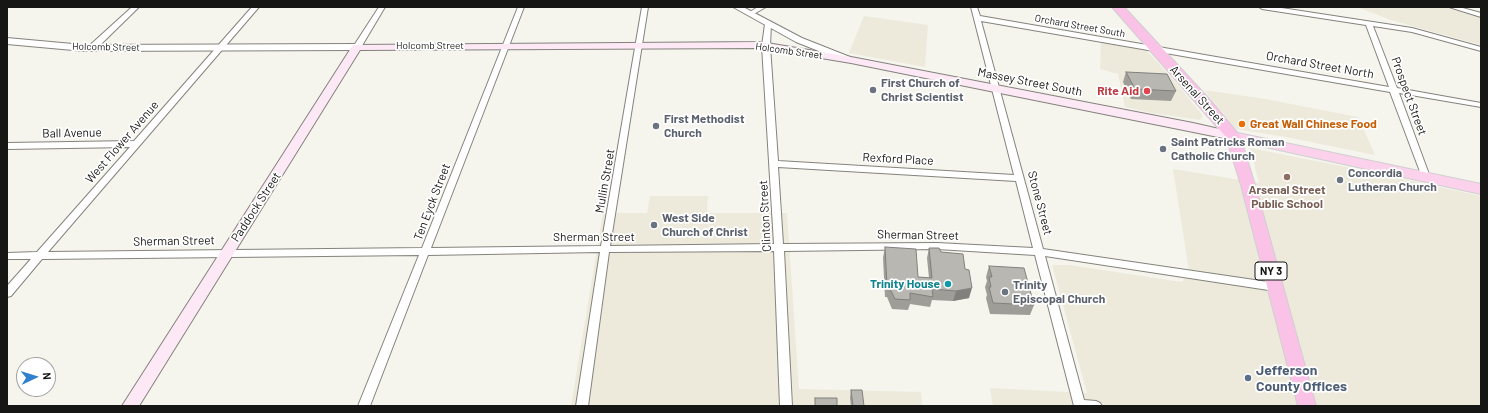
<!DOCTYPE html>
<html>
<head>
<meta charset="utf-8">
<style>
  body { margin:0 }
  #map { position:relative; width:1488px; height:413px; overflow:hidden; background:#f5f4ed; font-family:Barlow,sans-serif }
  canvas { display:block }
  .frame { position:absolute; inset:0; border:8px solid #161614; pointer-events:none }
  .north { position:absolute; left:16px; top:357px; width:40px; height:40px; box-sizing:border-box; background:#fff; border:1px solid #a2a2a1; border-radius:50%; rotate:86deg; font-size:11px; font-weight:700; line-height:16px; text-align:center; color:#161614 }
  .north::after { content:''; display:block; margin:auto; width:14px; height:18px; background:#2f80cf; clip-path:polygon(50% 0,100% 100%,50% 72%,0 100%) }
</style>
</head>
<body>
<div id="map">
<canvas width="1488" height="413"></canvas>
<div class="frame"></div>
<div class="north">N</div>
</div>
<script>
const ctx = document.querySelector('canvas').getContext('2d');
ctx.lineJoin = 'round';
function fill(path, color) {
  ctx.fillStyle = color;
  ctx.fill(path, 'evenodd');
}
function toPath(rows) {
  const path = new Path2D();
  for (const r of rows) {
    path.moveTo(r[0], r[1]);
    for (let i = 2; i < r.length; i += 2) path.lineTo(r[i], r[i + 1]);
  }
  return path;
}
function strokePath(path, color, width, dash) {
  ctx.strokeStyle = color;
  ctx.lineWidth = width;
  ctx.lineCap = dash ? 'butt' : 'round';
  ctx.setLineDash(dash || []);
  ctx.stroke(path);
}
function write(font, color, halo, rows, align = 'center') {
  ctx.font = font + ' Barlow,sans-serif';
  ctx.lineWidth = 3.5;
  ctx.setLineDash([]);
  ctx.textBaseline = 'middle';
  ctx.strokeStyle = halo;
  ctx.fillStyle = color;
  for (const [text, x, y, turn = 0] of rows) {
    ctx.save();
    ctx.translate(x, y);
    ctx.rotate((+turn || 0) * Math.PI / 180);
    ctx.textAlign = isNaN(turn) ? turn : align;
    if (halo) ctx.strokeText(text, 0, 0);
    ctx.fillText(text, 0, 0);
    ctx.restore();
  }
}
fill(toPath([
  [1357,7,1444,7,1481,17,1481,45,1391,20],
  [864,16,928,25,925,67,849,53],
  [1101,42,1146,50,1172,78,1203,116,1200,120,1152,113,1125,107,1118,74,1100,69],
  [1204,90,1265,99,1358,117,1375,155,1286,137,1236,129],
  [1250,148,1366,171,1481,196,1481,406,993,406,990,388,1087,393,1052,265,1069,265,1182,282,1189,271,1173,169,1259,183],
  [650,196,708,196,707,213,787,213,799,389,921,392,922,406,571,406,603,213,647,213]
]), '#edeadc');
const minor = toPath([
  [132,7,139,7,95,50,89,50,89,46,132,7],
  [252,7,259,7,48,252,422,248,518,7,524,7,431,248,601,246,642,7,648,7,610,246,774,244,762,46,765,24,768,22,771,24,770,46,778,161,1014,175,971,7,977,7,980,16,1389,87,1366,25,1262,9,1259,7,1275,7,1412,28,1481,47,1481,51,1412,32,1373,26,1397,88,1481,103,1481,107,1399,93,1430,177,1426,180,1422,177,1390,92,981,21,1043,249,1275,283,1279,284,1280,287,1279,290,1275,291,1045,256,1084,400,1096,401,1100,403,1102,406,1074,406,1035,255,937,249,784,251,792,406,780,406,774,251,609,252,588,406,576,406,600,252,428,255,370,406,358,406,419,255,42,259,11,296,7,297,7,286,31,259,7,259,7,253,37,252,130,147,7,149,7,143,134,141,252,7],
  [778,167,1016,181,1033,248,937,243,783,244,778,167],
  [379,7,385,7,360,49,354,49,353,47,379,7],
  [758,7,766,7,752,15,748,15,748,13,758,7],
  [1449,7,1459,7,1481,13,1481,17,1449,7]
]);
const tertiary = toPath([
  [733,7,743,7,802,38,850,57,851,59,847,62,844,61,796,42,733,7],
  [7,38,84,45,357,44,361,47,357,50,84,51,7,44,7,38]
]);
const secondary = toPath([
  [761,42,851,57,1193,123,1237,133,1239,136,1237,139,1233,140,851,63,761,48,360,50,139,406,122,406,353,45,761,42]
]);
const primary = toPath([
  [1233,132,1481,184,1481,194,1229,139,1227,136,1229,133,1233,132]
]);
const trunk = toPath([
  [1112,7,1124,7,1210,100,1240,136,1255,185,1316,406,1298,406,1241,185,1226,137,1112,7]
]);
strokePath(minor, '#84837d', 2);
strokePath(tertiary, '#84837d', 2);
strokePath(secondary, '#84837d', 2);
strokePath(primary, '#d0d0d0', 2);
strokePath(trunk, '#d0d0d0', 2);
fill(minor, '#fff');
fill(tertiary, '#fff');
fill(secondary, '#fde8f5');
fill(primary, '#fbd1ec');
fill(trunk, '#fac2e6');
fill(toPath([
  [1126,72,1176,91,1171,101,1131,99,1123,82],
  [885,247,918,277,929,278,927,258,929,248,941,252,969,298,953,301,932,300,930,307,910,304,908,310,892,309,887,297,885,297,883,258],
  [989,266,1034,305,1030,315,990,314,986,298,987,295,985,287,987,281,986,277],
  [851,390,864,406,851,406,850,398]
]), '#9e9d98');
fill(toPath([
  [972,288,969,298,953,301,956,291]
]), '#81807c');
const building = toPath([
  [1126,72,1167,74,1176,91,1135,89,1126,72],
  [885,247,916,249,918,277,932,278,929,248,939,248,941,252,963,254,965,269,969,270,972,288,956,291,932,289,933,297,910,293,910,300,895,299,889,287,887,286,885,247],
  [989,266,1024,268,1034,305,993,303,989,287,991,287,989,277,992,277,989,266],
  [851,390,862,390,864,406,853,406,851,390],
  [815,398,837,398,837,406,815,406,815,398]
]);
fill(building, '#b8b7b1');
strokePath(building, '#81807c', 1);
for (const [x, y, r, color] of [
  [873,90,4,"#6b7280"],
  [1147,91,4,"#e0444e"],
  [1242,124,4,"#e8710a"],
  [656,126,4,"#6b7280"],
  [1163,149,4,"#6b7280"],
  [1287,177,4,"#8d6e63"],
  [1340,180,4,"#6b7280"],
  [654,225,4,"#6b7280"],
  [948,284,4,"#0f9aa8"],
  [1005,292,4,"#6b7280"],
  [1248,378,4,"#5c6f8a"]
]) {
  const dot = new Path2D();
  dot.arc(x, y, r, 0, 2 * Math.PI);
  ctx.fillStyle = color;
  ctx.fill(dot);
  strokePath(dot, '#fff', 1.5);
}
write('10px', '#161614', '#fff', [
  ["Orchard Street South",1080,26,10],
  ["Holcomb Street",430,46],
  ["Holcomb Street",106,47,1],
  ["Holcomb Street",789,51,8]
]);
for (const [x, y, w] of [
  [1271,271,32]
]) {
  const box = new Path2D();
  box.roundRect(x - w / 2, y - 9, w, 18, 3);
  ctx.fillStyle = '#fff';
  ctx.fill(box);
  strokePath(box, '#161614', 1);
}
write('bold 11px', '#161614', null, [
  ["NY 3",1271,271]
]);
write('12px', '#161614', '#fff', [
  ["Orchard Street North",1320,65,10],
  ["Massey Street South",1030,82,11],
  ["Arsenal Street",1197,95,48],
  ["Prospect Street",1409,96,70],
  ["Ball Avenue",72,133,-1],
  ["West Flower Avenue",122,142,-49],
  ["Rexford Place",898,159,3],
  ["Mullin Street",605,181,-80],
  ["Ten Eyck Street",432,202,-69],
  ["Stone Street",1040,203,75],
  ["Paddock Street",256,207,-57],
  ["Clinton Street",765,216,-93],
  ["Sherman Street",918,235,1],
  ["Sherman Street",594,237],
  ["Sherman Street",174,241,-1]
]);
write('bold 12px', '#5b616d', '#fff', [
  ["First Church of",881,83],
  ["Christ Scientist",881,97],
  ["First Methodist",664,119],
  ["Church",664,133],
  ["Saint Patricks Roman",1171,142],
  ["Catholic Church",1171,156],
  ["Concordia",1348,173],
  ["Lutheran Church",1348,187],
  ["West Side",662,218],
  ["Church of Christ",662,232],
  ["Trinity",1013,285],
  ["Episcopal Church",1013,299]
], 'left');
write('bold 12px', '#be3a42', '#fff', [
  ["Rite Aid",1139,91]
], 'right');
write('bold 12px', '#c56008', '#fff', [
  ["Great Wall Chinese Food",1250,124]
], 'left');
write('bold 12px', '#785e54', '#fff', [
  ["Arsenal Street",1287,190],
  ["Public School",1287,204]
]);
write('bold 12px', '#0d838f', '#fff', [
  ["Trinity House",940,284]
], 'right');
write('bold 14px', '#4e5e75', '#fff', [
  ["Jefferson",1256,370],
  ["County Offices",1256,386]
], 'left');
</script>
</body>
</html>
